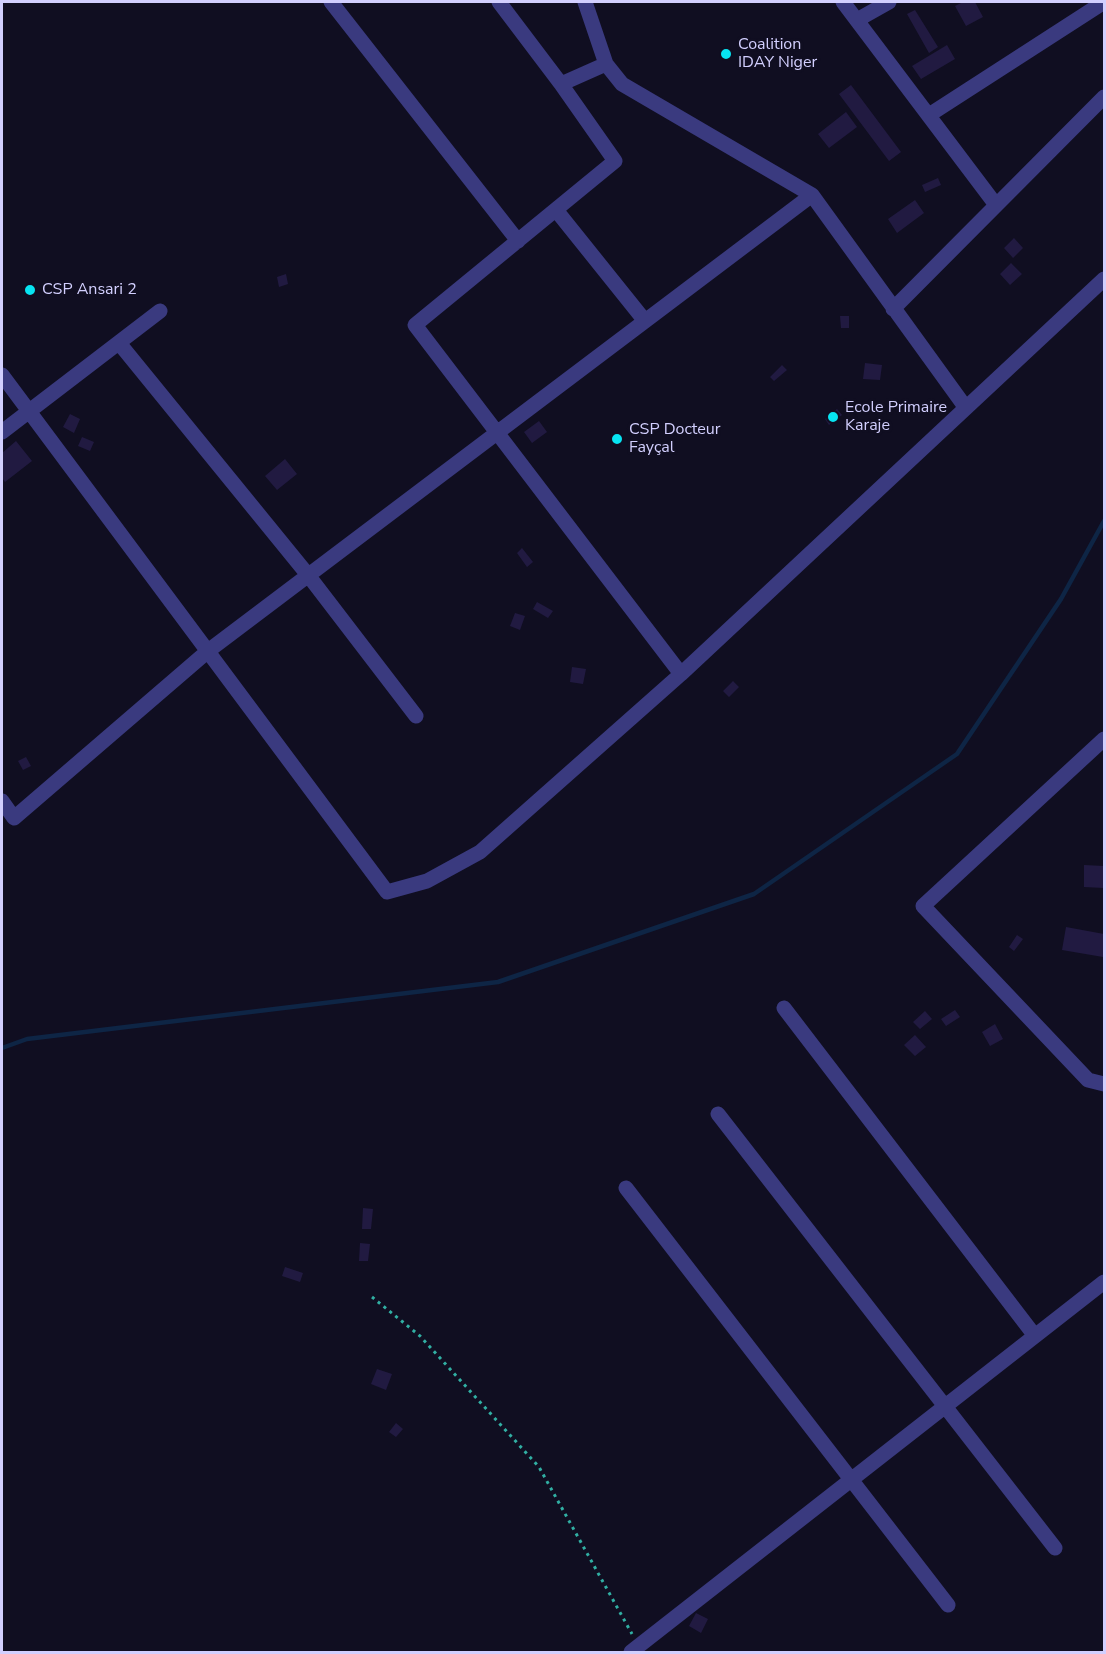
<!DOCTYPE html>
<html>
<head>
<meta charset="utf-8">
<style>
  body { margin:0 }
  #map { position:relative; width:1106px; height:1654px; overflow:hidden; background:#100e21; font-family:"Nunito Sans",sans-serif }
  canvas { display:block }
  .frame { position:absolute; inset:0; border:3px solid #d2cffe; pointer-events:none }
</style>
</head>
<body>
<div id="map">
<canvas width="1106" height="1654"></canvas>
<div class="frame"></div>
</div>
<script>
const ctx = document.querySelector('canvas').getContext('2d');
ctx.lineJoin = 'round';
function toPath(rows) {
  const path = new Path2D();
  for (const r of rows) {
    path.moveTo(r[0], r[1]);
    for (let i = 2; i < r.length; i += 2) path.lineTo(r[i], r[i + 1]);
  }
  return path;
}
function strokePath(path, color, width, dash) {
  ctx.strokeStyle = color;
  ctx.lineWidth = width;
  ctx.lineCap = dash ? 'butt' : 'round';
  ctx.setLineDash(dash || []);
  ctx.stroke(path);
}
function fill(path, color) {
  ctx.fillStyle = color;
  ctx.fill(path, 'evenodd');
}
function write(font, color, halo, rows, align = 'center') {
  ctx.font = font + ' "Nunito Sans",sans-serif';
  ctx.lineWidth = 6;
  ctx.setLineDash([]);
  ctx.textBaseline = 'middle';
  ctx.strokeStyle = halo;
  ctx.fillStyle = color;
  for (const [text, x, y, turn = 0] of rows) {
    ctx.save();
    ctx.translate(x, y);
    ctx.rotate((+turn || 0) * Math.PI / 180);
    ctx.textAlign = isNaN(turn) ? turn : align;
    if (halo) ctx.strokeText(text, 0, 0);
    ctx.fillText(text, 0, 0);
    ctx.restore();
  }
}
strokePath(toPath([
  [2,1048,27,1039,498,982,754,894,957,754,1061,599,1104,521]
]), '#0e2545', 4.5);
fill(toPath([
  [963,2,975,2,983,17,966,26,955,6],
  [915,10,938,47,929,53,907,14],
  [947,45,955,59,921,79,912,66],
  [851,85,901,152,889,161,839,94],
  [846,112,857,127,829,148,818,134],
  [938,178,941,185,925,192,922,185],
  [915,200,924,213,897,233,888,219],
  [1014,238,1023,248,1013,258,1004,248],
  [1011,263,1022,274,1010,285,1000,274],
  [286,274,288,284,279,287,277,277],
  [840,316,849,316,849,328,841,328],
  [865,363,882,365,880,380,863,379],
  [782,365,787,370,774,381,770,377],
  [837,409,842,415,829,425,825,419],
  [70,414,80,419,74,433,63,427],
  [539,421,547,432,532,443,524,432],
  [82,437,94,442,90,451,78,446],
  [16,441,32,461,5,482,2,478,2,453],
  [285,459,297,474,277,490,265,476],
  [522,548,533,562,527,567,517,553],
  [537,602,553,611,548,618,533,609],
  [515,613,525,616,520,630,510,626],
  [572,667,586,669,583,684,570,682],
  [733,681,739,687,729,697,723,691],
  [26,757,31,766,23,770,18,761],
  [1084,865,1104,866,1104,888,1084,887],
  [1066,927,1104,934,1103,957,1062,950],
  [1017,935,1023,939,1014,951,1009,947],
  [955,1010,960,1017,946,1026,941,1019],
  [925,1011,932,1019,920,1029,913,1022],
  [995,1024,1003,1039,990,1046,982,1032],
  [915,1035,926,1047,915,1056,904,1045],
  [363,1208,373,1209,371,1229,362,1229],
  [360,1243,370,1244,368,1261,359,1261],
  [285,1267,303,1273,300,1282,282,1276],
  [377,1369,392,1374,386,1390,371,1384],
  [396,1423,403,1429,396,1437,389,1432],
  [696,1613,708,1619,701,1633,689,1626]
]), '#211a41');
strokePath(toPath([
  [372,1297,420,1336,539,1467,632,1634]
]), '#31afa3', 3, [3, 4.5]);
strokePath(toPath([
  [331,2,518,241],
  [499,2,561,84,615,161,415,325,681,674],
  [585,2,606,64],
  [843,2,996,205],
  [857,20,889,2],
  [561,84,606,64,622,84,812,195,966,408],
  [929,115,1104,2],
  [556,210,645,321],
  [893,309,1104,97],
  [119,343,308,575,416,716],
  [2,375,387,892,427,881,480,852,681,674,1104,279],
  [2,432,160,311],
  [1104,739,923,906,1088,1080,1104,1084],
  [2,801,14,818,208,651,812,195],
  [784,1008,1035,1336],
  [718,1114,1055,1548],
  [626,1188,948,1605],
  [631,1652,1104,1282]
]), '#3a3a7f', 15);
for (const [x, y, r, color] of [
  [726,54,6,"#07e4f2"],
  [30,290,6,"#07e4f2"],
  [833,417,6,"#07e4f2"],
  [617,439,6,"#07e4f2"]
]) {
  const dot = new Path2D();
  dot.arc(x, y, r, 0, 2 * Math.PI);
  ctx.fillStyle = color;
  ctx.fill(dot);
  strokePath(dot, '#100e21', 2);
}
write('16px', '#d2cffe', '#100e21', [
  ["Coalition",738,45],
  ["IDAY Niger",738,63],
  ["CSP Ansari 2",42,290],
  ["Ecole Primaire",845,408],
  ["Karaje",845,426],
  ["CSP Docteur",629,430],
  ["Fayçal",629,448]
], 'left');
</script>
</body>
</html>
